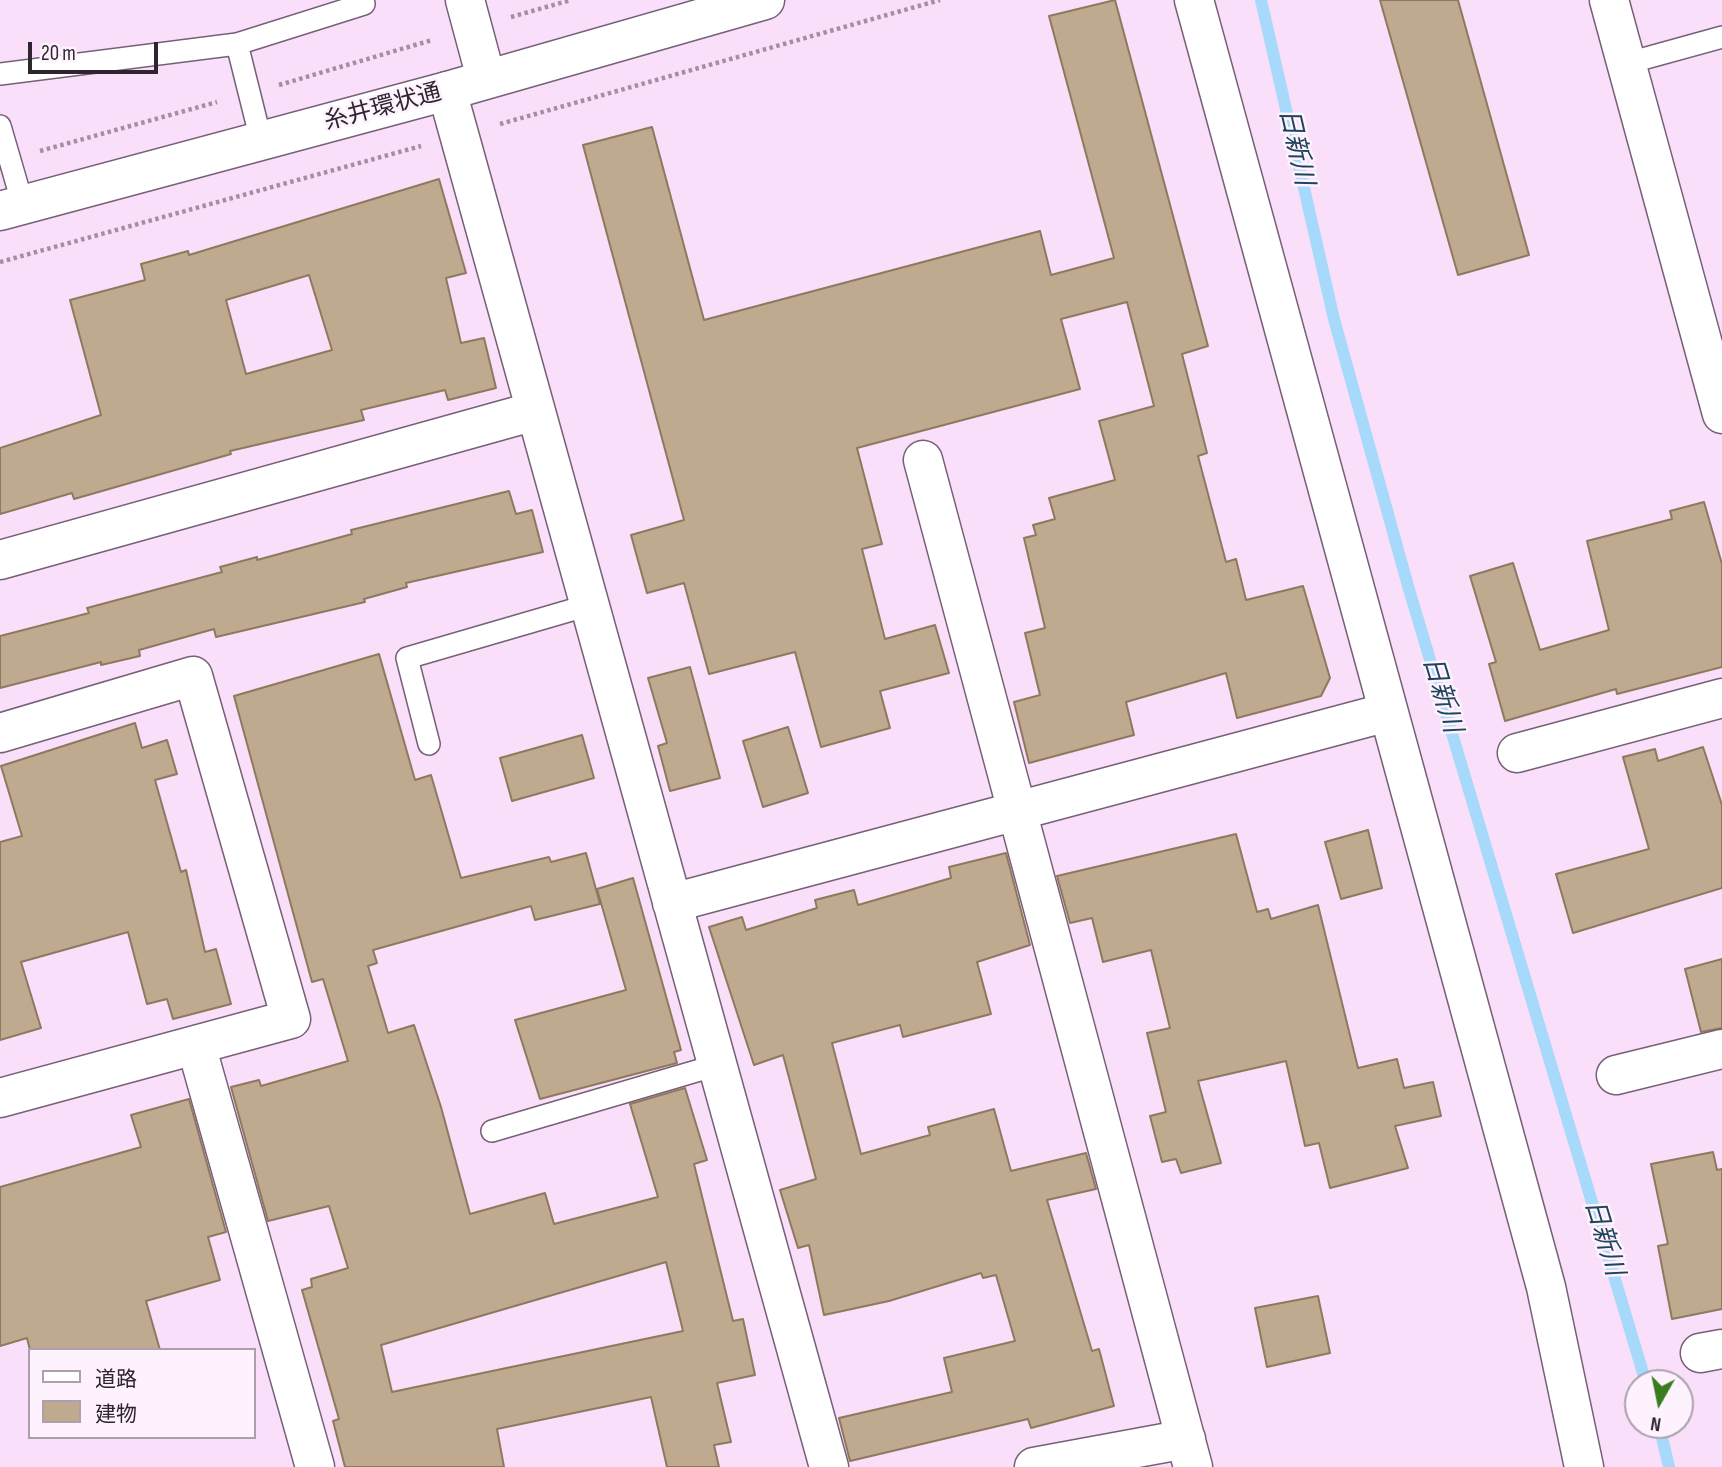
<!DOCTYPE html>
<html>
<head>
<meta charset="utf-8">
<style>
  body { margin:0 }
  #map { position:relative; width:1722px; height:1467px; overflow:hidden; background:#fadffa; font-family:"Sofia Sans Condensed","Noto Sans JP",sans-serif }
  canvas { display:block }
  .legend { position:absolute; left:28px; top:1348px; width:228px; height:91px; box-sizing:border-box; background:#fdf2fd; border:2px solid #aba0ab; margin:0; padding:9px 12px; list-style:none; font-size:21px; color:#2f252f }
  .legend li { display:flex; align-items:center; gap:14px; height:35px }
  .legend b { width:35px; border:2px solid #aba0ab }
  .north { position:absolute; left:1624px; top:1369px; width:70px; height:70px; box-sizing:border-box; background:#fdf2fd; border:2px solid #aba0ab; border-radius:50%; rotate:189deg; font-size:19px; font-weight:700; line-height:28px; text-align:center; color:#2f252f }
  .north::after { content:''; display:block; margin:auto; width:24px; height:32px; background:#3a7d1f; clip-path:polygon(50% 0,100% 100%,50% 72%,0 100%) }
  .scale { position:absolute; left:28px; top:42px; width:130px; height:32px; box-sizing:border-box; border:4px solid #2f252f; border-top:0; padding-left:9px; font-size:21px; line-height:24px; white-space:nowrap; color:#2f252f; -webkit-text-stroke:5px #fdf2fd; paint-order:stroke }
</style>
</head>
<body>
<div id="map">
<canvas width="1722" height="1467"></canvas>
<ul class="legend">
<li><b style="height:9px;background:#fff"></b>道路</li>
<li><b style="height:19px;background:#c0aa8f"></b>建物</li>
</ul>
<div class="north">N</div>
<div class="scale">20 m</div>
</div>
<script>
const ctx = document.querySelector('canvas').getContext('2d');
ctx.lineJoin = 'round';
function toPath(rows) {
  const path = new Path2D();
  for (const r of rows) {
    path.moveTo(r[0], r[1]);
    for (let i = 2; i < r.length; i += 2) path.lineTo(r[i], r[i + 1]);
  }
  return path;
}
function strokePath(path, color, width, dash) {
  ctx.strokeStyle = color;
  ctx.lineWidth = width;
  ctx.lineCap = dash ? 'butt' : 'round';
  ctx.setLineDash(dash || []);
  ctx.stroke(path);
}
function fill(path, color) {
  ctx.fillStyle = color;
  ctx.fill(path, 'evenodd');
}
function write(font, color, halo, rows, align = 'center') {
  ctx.font = font + ' "Sofia Sans Condensed","Noto Sans JP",sans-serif';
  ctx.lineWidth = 5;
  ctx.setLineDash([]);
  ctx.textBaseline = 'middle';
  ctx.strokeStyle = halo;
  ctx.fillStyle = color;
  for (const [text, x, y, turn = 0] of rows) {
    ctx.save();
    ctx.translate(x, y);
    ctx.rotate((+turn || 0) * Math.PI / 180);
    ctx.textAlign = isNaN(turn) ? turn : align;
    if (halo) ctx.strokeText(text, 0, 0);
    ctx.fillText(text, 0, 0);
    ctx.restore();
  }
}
strokePath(toPath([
  [1261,0,1334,319,1408,586,1646,1383],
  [1659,1425,1669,1467]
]), '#a6d9fa', 12);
const building = toPath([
  [1115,0,1208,346,1182,354,1207,453,1198,456,1226,562,1236,559,1246,600,1303,586,1330,678,1321,696,1237,718,1226,673,1126,702,1134,735,1029,763,1014,702,1040,695,1025,633,1045,628,1024,538,1036,535,1033,525,1055,519,1049,498,1115,480,1099,421,1154,406,1127,302,1061,319,1080,389,857,448,882,544,862,549,885,639,935,625,949,673,880,691,890,728,821,747,795,652,709,674,684,583,647,593,631,535,684,520,583,145,652,127,704,320,1040,231,1051,275,1114,258,1049,16,1115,0],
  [1380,0,1458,0,1529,255,1458,275,1380,0],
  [439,179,466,273,446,278,461,343,484,338,496,388,448,400,445,390,361,410,364,420,230,451,231,454,74,499,72,493,0,514,0,448,101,415,70,300,145,280,141,264,188,251,189,255,439,179],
  [309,275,332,350,246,374,226,300,309,275],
  [509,491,516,514,532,510,543,552,406,583,407,587,364,599,365,602,216,637,214,629,139,650,140,656,101,665,101,662,0,688,0,636,89,613,87,608,222,572,220,567,257,557,257,560,352,534,351,530,509,491],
  [1704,502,1722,564,1722,667,1617,694,1616,689,1505,721,1489,664,1496,662,1470,576,1513,563,1540,650,1609,630,1587,541,1672,519,1670,511,1704,502],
  [379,654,415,780,431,775,461,878,549,857,551,862,586,853,600,904,535,920,531,906,373,950,377,963,368,966,388,1033,414,1025,441,1107,470,1214,545,1193,554,1224,658,1197,630,1104,685,1088,707,1160,694,1164,733,1321,743,1319,755,1375,717,1383,731,1442,714,1445,719,1467,667,1467,651,1397,497,1429,504,1467,345,1467,333,1421,339,1419,302,1290,312,1287,311,1279,348,1268,329,1206,268,1221,231,1087,259,1080,261,1086,348,1061,323,979,312,982,234,696,379,654],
  [666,1262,683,1331,392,1392,381,1345,666,1262],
  [690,667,720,778,670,791,658,746,667,743,648,678,690,667],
  [135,723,142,748,167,740,177,774,155,780,181,872,186,870,205,952,216,949,231,1004,173,1019,167,999,147,1004,128,932,21,962,41,1028,0,1040,0,842,22,836,1,766,135,723],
  [788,727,808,793,763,807,743,741,788,727],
  [582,735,594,778,512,801,500,758,582,735],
  [1703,747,1722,805,1722,888,1573,933,1556,874,1649,849,1623,757,1655,749,1658,761,1703,747],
  [1368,830,1382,888,1341,899,1325,842,1368,830],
  [1236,834,1257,912,1268,909,1271,919,1318,905,1358,1068,1397,1059,1404,1088,1433,1082,1441,1116,1395,1126,1408,1168,1330,1188,1319,1143,1305,1146,1286,1061,1198,1081,1221,1163,1181,1173,1176,1159,1162,1162,1150,1116,1166,1112,1147,1033,1170,1028,1151,950,1103,962,1092,918,1070,923,1057,876,1236,834],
  [1006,853,1030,945,977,962,991,1014,903,1037,900,1025,832,1043,861,1154,930,1135,928,1127,994,1109,1011,1171,1086,1153,1096,1189,1047,1200,1092,1351,1099,1349,1114,1406,1031,1428,1028,1419,850,1461,839,1418,952,1392,944,1358,1015,1341,996,1275,983,1278,981,1273,889,1301,824,1315,809,1245,798,1248,780,1190,816,1179,783,1055,754,1065,709,927,742,917,746,930,817,908,815,900,854,890,858,905,951,878,949,867,1006,853],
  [633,878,681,1050,674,1052,677,1063,540,1099,515,1020,626,990,597,889,633,878],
  [1722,959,1722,1028,1701,1032,1685,969,1722,959],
  [189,1099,226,1232,208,1237,220,1280,146,1301,160,1350,30,1350,27,1338,0,1346,0,1187,141,1147,131,1115,189,1099],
  [1713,1152,1717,1170,1722,1169,1722,1309,1672,1319,1658,1246,1668,1244,1651,1164,1713,1152],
  [1318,1296,1330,1353,1267,1367,1255,1308,1318,1296]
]);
fill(building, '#c0aa8f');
strokePath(building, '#8e795f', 2);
const service = toPath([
  [1628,63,1722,37],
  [0,74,237,44],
  [0,126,23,205],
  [261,140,237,44,364,4,363,0],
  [429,744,407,658,589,605],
  [492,1131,717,1065]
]);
const minor = toPath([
  [465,0,486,78],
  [1194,0,1546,1287,1584,1467],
  [1609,0,1722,414],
  [447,91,829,1467],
  [923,460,1193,1467],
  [0,560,535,411],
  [0,733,193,676,291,1019,0,1098],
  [1517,753,1722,698],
  [672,903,1388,712],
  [196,1045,315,1467],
  [1616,1075,1722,1049],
  [1700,1353,1722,1349],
  [1034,1467,1186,1439]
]);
const tertiary = toPath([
  [0,211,447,91,765,0]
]);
strokePath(service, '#766077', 24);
strokePath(minor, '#766077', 41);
strokePath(tertiary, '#766077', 41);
strokePath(toPath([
  [511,17,571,0],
  [279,85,432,40],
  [500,124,940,0],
  [40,151,217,102],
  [0,262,421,146]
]), '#a28fa2', 4.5, [3.5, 3.5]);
strokePath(service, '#fff', 21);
strokePath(minor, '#fff', 38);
strokePath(tertiary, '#fff', 38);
write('24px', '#2f252f', '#fdf2fd', [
  ["糸井環状通",383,108,-15]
]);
write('italic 26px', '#1e445b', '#fdf2fd', [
  ["日新川",1295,147,77],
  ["日新川",1441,695,73],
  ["日新川",1603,1238,73]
]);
</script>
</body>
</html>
